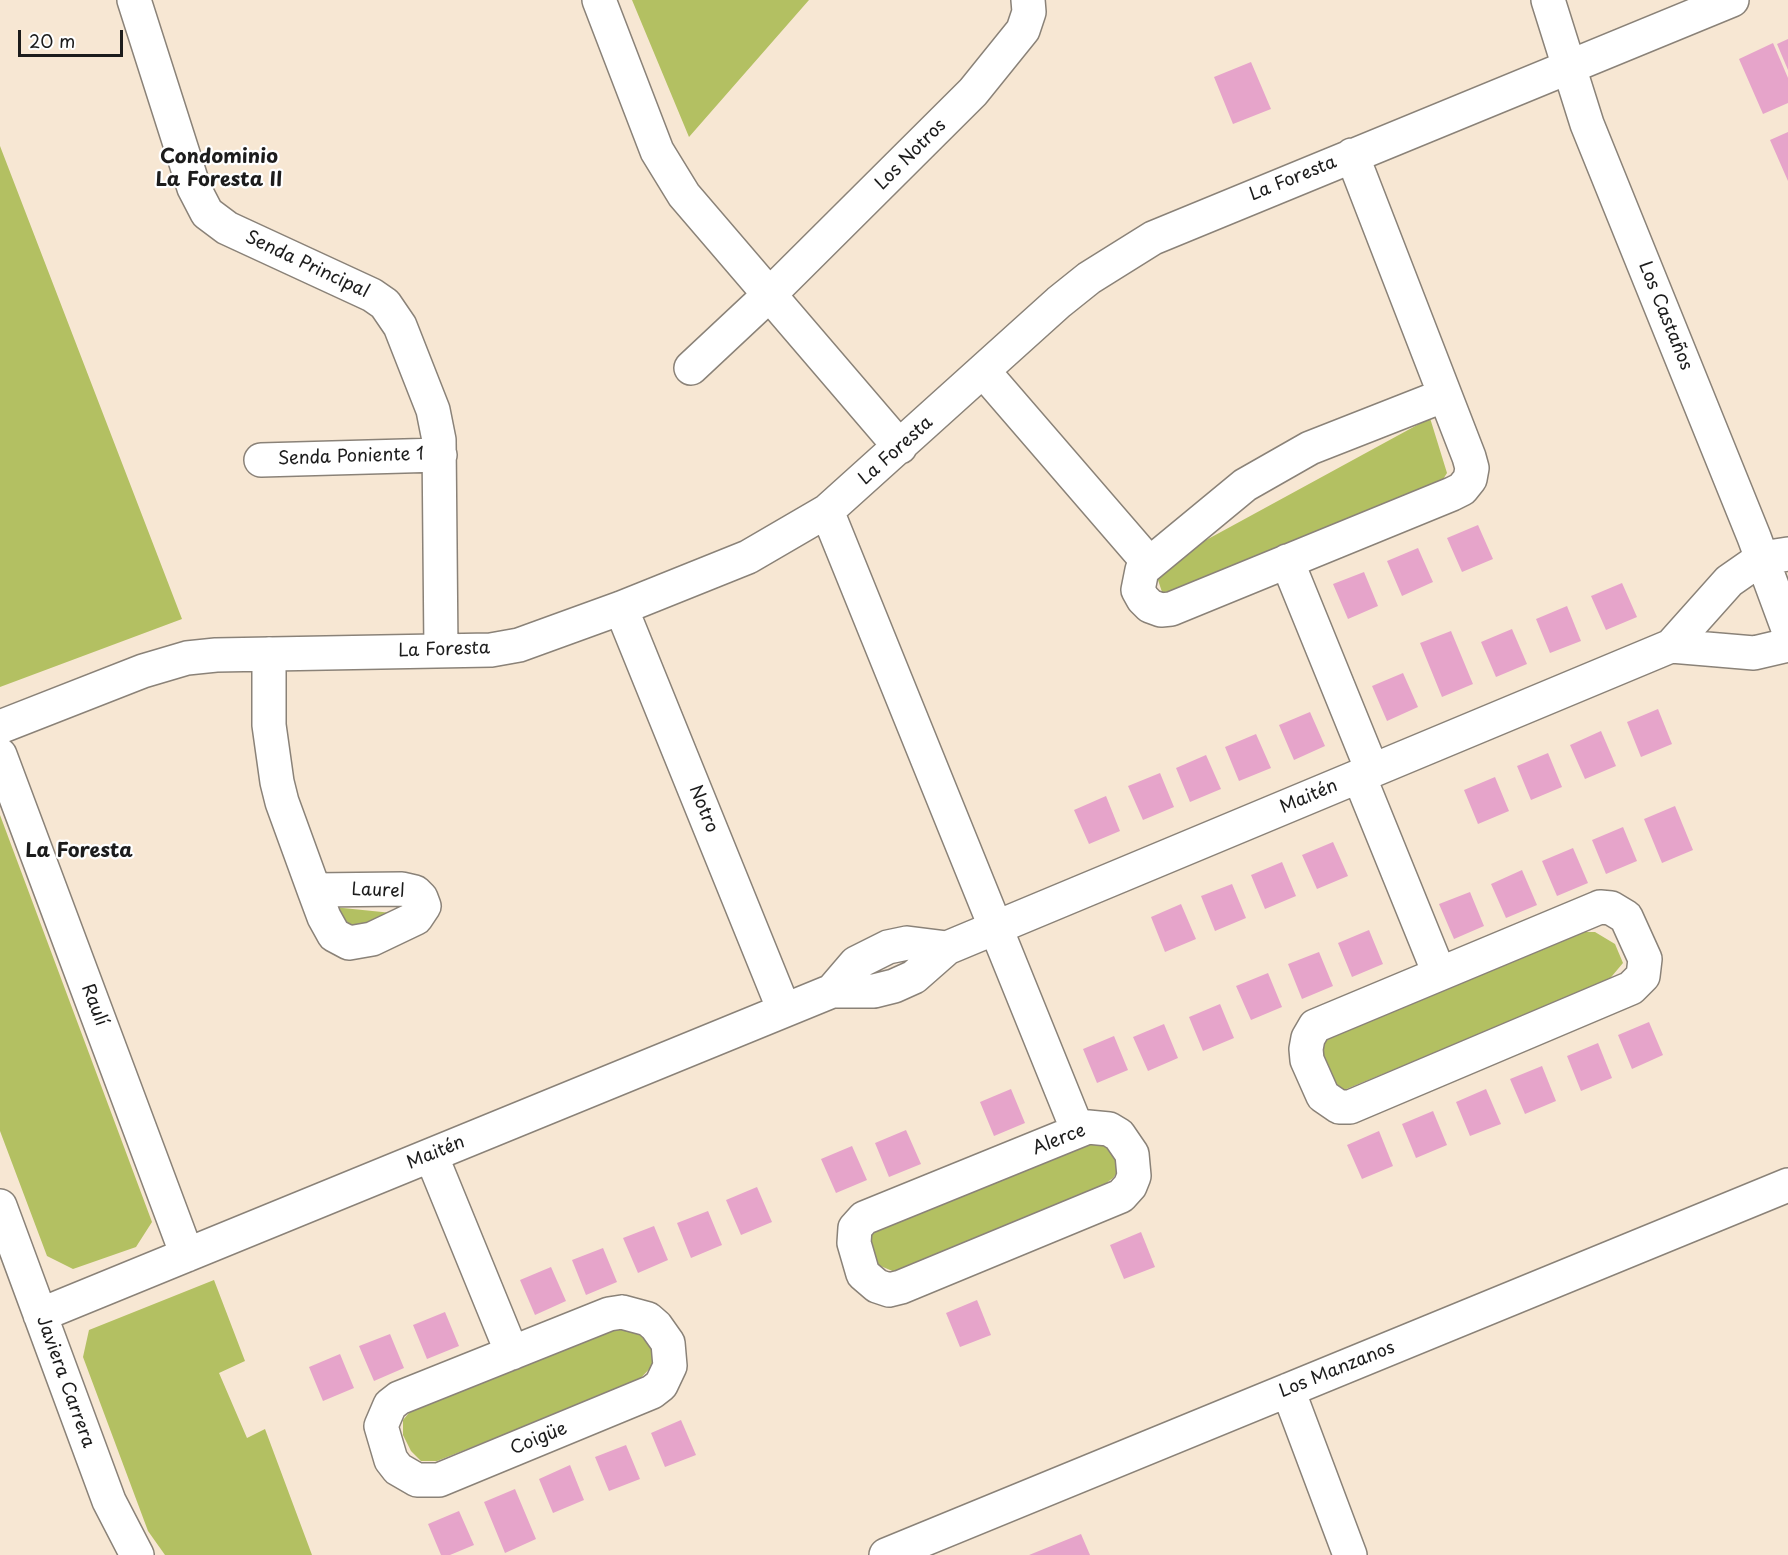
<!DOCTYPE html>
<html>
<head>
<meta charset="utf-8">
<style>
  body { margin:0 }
  #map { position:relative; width:1788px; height:1555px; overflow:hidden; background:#f7e7d3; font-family:"Playpen Sans",sans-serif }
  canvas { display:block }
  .scale { position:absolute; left:18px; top:30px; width:105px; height:27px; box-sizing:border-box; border:3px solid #1c1c1c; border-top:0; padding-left:8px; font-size:18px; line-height:21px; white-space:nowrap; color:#1c1c1c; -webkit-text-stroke:4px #fff; paint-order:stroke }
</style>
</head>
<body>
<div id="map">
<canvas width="1788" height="1555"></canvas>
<div class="scale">20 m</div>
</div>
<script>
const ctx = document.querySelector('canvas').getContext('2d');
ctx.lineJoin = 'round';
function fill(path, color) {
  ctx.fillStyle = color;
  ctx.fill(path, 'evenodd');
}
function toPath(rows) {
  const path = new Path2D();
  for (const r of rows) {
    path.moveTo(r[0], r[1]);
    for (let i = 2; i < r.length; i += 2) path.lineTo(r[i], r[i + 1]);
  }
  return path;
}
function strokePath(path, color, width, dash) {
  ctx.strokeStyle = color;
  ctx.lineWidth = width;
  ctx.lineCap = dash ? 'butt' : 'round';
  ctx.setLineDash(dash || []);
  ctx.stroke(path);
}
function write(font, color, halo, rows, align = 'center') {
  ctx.font = font + ' "Playpen Sans",sans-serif';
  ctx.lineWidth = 4.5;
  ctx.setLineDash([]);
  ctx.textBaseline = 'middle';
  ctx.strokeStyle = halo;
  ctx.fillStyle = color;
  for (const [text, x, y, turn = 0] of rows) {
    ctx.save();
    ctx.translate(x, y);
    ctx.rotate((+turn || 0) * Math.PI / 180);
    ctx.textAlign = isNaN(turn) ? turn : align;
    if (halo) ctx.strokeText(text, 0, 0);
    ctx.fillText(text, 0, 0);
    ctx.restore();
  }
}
fill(toPath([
  [632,0,809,0,689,137],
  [0,146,182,619,0,687],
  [1430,418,1447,473,1437,489,1176,593,1162,592,1157,577,1164,563],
  [0,815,152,1222,136,1247,73,1269,47,1256,0,1131],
  [333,907,402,914,345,936],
  [1583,932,1595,932,1615,944,1623,963,1607,982,1344,1090,1331,1088,1320,1042],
  [1102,1136,1122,1166,1113,1178,1084,1200,895,1272,873,1263,866,1242,876,1227],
  [214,1280,245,1361,219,1373,247,1438,265,1429,312,1555,165,1555,148,1531,83,1357,89,1330],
  [629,1324,656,1345,653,1365,637,1382,437,1461,421,1461,411,1451,403,1435,403,1420,414,1407]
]), '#b3c062');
fill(toPath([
  [1788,39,1788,70,1777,44],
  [1773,43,1788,78,1788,103,1763,114,1739,59],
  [1251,62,1271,109,1233,124,1214,77],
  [1788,132,1788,181,1770,140],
  [1478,525,1493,559,1462,572,1447,538],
  [1418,548,1433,582,1402,596,1387,561],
  [1364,572,1378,606,1348,619,1333,584],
  [1622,583,1637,617,1606,630,1591,596],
  [1567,606,1581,641,1550,653,1536,619],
  [1512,629,1527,664,1496,677,1481,642],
  [1451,631,1473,684,1442,697,1420,643],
  [1403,673,1418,707,1387,721,1372,686],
  [1658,709,1672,744,1641,757,1627,722],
  [1310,712,1325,746,1294,760,1279,725],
  [1601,731,1616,766,1585,779,1570,745],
  [1256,734,1271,768,1239,781,1225,747],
  [1548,753,1562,787,1531,800,1517,766],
  [1206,755,1221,789,1190,802,1176,768],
  [1160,773,1174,807,1143,820,1128,786],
  [1495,777,1509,811,1478,824,1464,790],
  [1106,796,1120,831,1089,844,1074,810],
  [1675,806,1693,850,1662,863,1644,819],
  [1623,827,1637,861,1606,874,1592,840],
  [1333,842,1348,876,1317,889,1302,855],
  [1573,848,1588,883,1557,896,1542,861],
  [1282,862,1296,896,1265,909,1251,875],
  [1522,870,1537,905,1506,918,1491,884],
  [1232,884,1246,918,1215,931,1201,896],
  [1470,892,1484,926,1454,939,1439,904],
  [1181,904,1196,939,1165,952,1151,917],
  [1369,930,1383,964,1352,977,1338,943],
  [1319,952,1333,986,1302,999,1288,964],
  [1268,973,1282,1007,1251,1020,1236,986],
  [1220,1004,1234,1038,1203,1051,1189,1017],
  [1649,1022,1663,1055,1632,1069,1618,1035],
  [1164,1024,1178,1058,1148,1071,1133,1037],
  [1114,1036,1128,1070,1097,1083,1083,1049],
  [1598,1043,1612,1078,1581,1091,1567,1056],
  [1542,1066,1556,1101,1525,1114,1510,1079],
  [1011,1089,1025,1123,994,1136,980,1102],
  [1486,1089,1501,1124,1470,1136,1456,1102],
  [1433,1111,1447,1145,1416,1158,1402,1124],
  [906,1130,921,1164,889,1177,875,1143],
  [1379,1131,1393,1166,1362,1179,1347,1145],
  [852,1146,867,1180,836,1193,821,1159],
  [757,1187,772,1222,741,1235,726,1200],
  [708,1211,722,1245,691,1258,677,1223],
  [654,1226,668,1260,638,1273,623,1238],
  [1141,1232,1155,1267,1124,1279,1110,1245],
  [603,1248,617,1282,586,1295,572,1260],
  [551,1267,566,1301,535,1315,520,1280],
  [977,1300,991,1335,960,1347,946,1313],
  [445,1312,459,1346,427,1359,413,1325],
  [390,1334,404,1368,374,1381,359,1346],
  [340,1354,354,1388,323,1401,309,1367],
  [681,1420,696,1455,665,1467,651,1433],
  [626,1445,640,1479,609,1491,595,1457],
  [570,1465,584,1500,553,1513,539,1479],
  [515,1489,536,1539,505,1553,484,1502],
  [459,1511,474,1545,450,1555,441,1555,428,1524],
  [1081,1534,1090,1555,1029,1555]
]), '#e6a4ca');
const minor = toPath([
  [134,0,194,188,207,213,227,228,372,295,385,304,400,326,433,410,439,440,441,651],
  [599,0,657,151,684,195,900,447],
  [1548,0,1587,124,1754,537,1788,629],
  [1352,155,1469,457,1472,468,1470,479,1462,489,1452,494,1171,609,1161,610,1150,606,1143,599,1138,590,1142,570,1245,485,1310,448,1445,395],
  [691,368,769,295,973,92,1023,30,1029,12,1028,0],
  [984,372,1149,563],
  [261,460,440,455],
  [827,511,1078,1131],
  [1287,561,1372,770],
  [621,608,784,1010],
  [1671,646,1729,581,1762,558,1788,554],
  [269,654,269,725,277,782,282,802,314,890,324,917,334,935,349,943,372,939,416,918,424,906,421,898,415,892,402,889,314,890],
  [0,727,143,671,187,658,216,655,491,650,519,645,621,608,748,557,827,511,1059,302,1089,278,1153,238,1732,0],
  [0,755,187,1255],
  [1359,776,1439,973],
  [1600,907,1611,908,1626,917,1645,959,1643,976,1631,988,1350,1107,1339,1107,1323,1096,1307,1060,1306,1049,1308,1038,1315,1026,1600,907],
  [832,991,856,963,888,947,907,943,947,948],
  [1088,1127,1109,1129,1119,1135,1132,1154,1134,1176,1130,1186,1121,1196,901,1287,889,1290,877,1286,863,1274,854,1243,855,1228,864,1218,1088,1127],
  [431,1155,512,1353],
  [0,1206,109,1501,137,1555],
  [622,1312,648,1319,656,1326,668,1343,670,1366,661,1385,652,1392,439,1480,417,1480,398,1469,391,1460,381,1426,390,1405,399,1398,609,1314,622,1312],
  [40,1315,832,991,874,991,894,986,914,977,947,948,1671,646,1754,653,1788,645],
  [1288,1390,1350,1555],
  [886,1555,1788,1185]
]);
strokePath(minor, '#8a8278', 36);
strokePath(minor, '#fff', 33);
write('18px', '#1c1c1c', '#fff', [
  ["Los Notros",911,155,-45],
  ["La Foresta",1293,179,-22],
  ["Senda Principal",307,265,25],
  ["Los Castaños",1665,316,68],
  ["La Foresta",896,451,-42],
  ["Senda Poniente 1",351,457,-2],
  ["La Foresta",444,650,-2],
  ["Maitén",1309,797,-23],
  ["Notro",703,809,68],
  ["Laurel",378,891,2],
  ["Raulí",94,1005,69],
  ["Alerce",1059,1140,-21],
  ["Maitén",436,1153,-22],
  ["Los Manzanos",1337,1370,-22],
  ["Javiera Carrera",65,1382,70],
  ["Coigüe",539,1439,-22]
]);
write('bold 20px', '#1c1c1c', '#fff', [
  ["Condominio",219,157],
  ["La Foresta II",219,180],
  ["La Foresta",79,851]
]);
</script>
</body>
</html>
